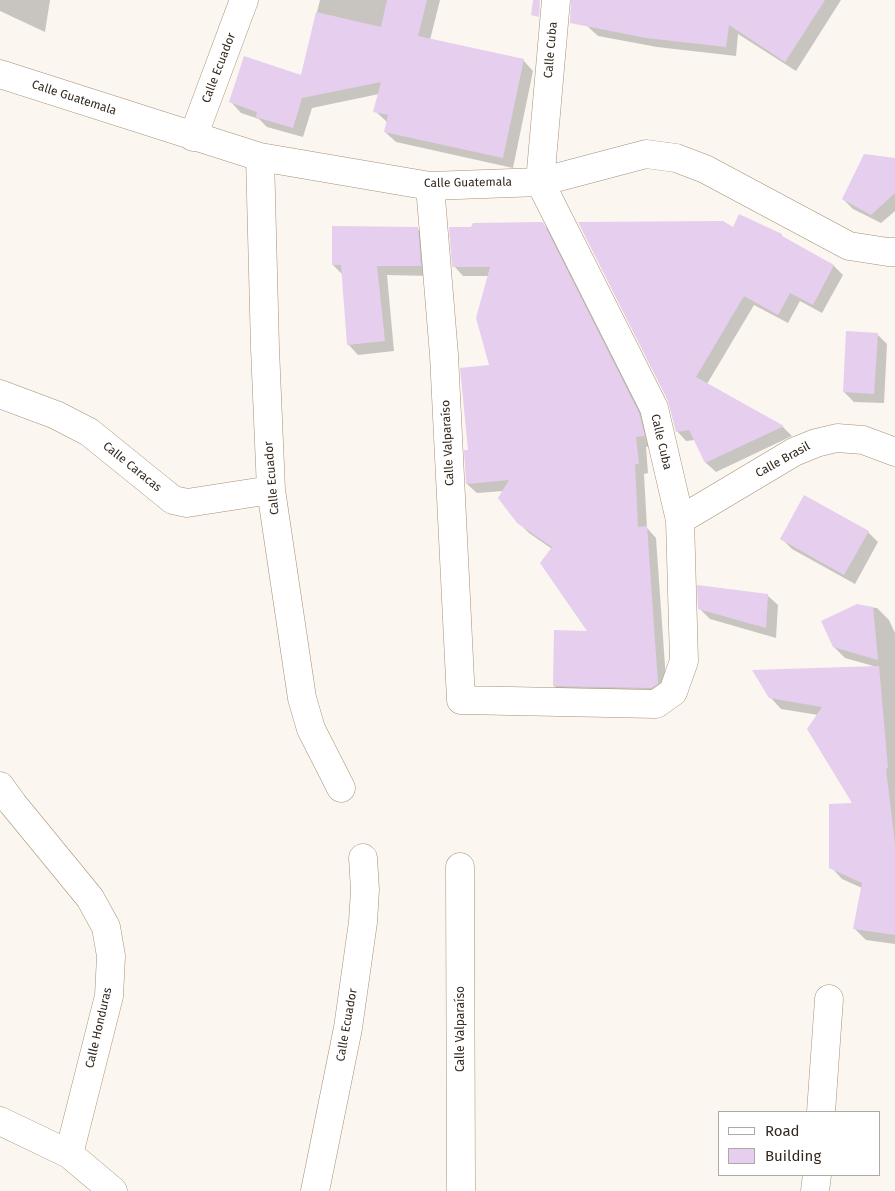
<!DOCTYPE html>
<html>
<head>
<meta charset="utf-8">
<style>
  body { margin:0 }
  #map { position:relative; width:895px; height:1191px; overflow:hidden; background:#fbf6f0; font-family:"Fira Sans",sans-serif }
  canvas { display:block }
  .legend { position:absolute; left:718px; top:1111px; width:162px; height:65px; box-sizing:border-box; background:#fff; border:1px solid #ada9a5; margin:0; padding:6px 9px; list-style:none; font-size:15px; color:#33291e }
  .legend li { display:flex; align-items:center; gap:10px; height:25px }
  .legend b { width:25px; border:1px solid #ada9a5 }
</style>
</head>
<body>
<div id="map">
<canvas width="895" height="1191"></canvas>
<ul class="legend">
<li><b style="height:6px;background:#fff"></b>Road</li>
<li><b style="height:14px;background:#e5ceee"></b>Building</li>
</ul>
</div>
<script>
const ctx = document.querySelector('canvas').getContext('2d');
ctx.lineJoin = 'round';
function fill(path, color) {
  ctx.fillStyle = color;
  ctx.fill(path, 'evenodd');
}
function toPath(rows) {
  const path = new Path2D();
  for (const r of rows) {
    path.moveTo(r[0], r[1]);
    for (let i = 2; i < r.length; i += 2) path.lineTo(r[i], r[i + 1]);
  }
  return path;
}
function strokePath(path, color, width, dash) {
  ctx.strokeStyle = color;
  ctx.lineWidth = width;
  ctx.lineCap = dash ? 'butt' : 'round';
  ctx.setLineDash(dash || []);
  ctx.stroke(path);
}
function write(font, color, halo, rows, align = 'center') {
  ctx.font = font + ' "Fira Sans",sans-serif';
  ctx.lineWidth = 5;
  ctx.setLineDash([]);
  ctx.textBaseline = 'middle';
  ctx.strokeStyle = halo;
  ctx.fillStyle = color;
  for (const [text, x, y, turn = 0] of rows) {
    ctx.save();
    ctx.translate(x, y);
    ctx.rotate((+turn || 0) * Math.PI / 180);
    ctx.textAlign = isNaN(turn) ? turn : align;
    if (halo) ctx.strokeText(text, 0, 0);
    ctx.fillText(text, 0, 0);
    ctx.restore();
  }
}
fill(toPath([
  [0,0,50,0,45,32,0,11],
  [320,0,440,0,430,40,523,60,533,71,513,168,396,142,385,132,387,122,375,111,379,94,312,108,303,137,267,127,259,119,241,113,231,102,301,76],
  [592,0,841,0,796,71,738,34,736,56,657,47,598,36,587,26],
  [895,159,895,211,881,223,853,209,843,199],
  [542,223,552,233,649,424,654,446,646,447,648,473,644,474,647,528,656,538,667,694,564,696,554,686,590,633,552,549,529,533,518,522,504,491,477,493,467,484,469,451,491,366,489,276,463,276,454,266],
  [417,228,427,238,431,276,387,275,394,351,358,355,348,344,343,275,333,265],
  [733,229,786,240,834,266,843,275,822,313,800,301,788,323,754,305,707,384,783,427,792,436,716,472,706,463,695,440,686,441,677,431],
  [877,334,887,344,884,403,854,402,844,392],
  [868,532,878,542,855,584,792,549,782,539],
  [767,595,778,605,776,638,710,619,699,608],
  [857,606,877,608,889,620,895,633,895,944,866,940,855,929,862,888,842,879,831,867,854,804,818,715,781,709,770,697,877,667,845,658,834,647]
]), '#0003');
fill(toPath([
  [387,0,427,0,418,36,524,59,503,158,384,132,388,115,373,112,381,82,302,98,293,128,256,117,257,112,229,102,244,56,301,75,316,12,381,27],
  [533,0,540,0,539,17,531,15],
  [571,0,825,0,785,62,729,25,726,47,646,38,570,23],
  [864,154,895,158,895,193,871,215,842,199],
  [739,214,782,234,782,236,834,265,813,305,790,293,778,315,744,296,696,377,784,426,705,463,689,430,676,432,668,401,578,222,723,221,733,227],
  [543,222,639,413,645,436,636,437,639,464,635,464,638,527,647,526,658,684,651,688,553,686,554,630,587,631,540,563,552,547,517,523,498,498,509,480,466,484,464,450,468,450,460,368,489,365,476,318,490,267,452,267,449,227,471,227,473,223],
  [332,226,418,227,421,266,377,266,385,341,347,345,341,265,332,265],
  [846,331,878,333,874,394,843,392],
  [804,495,869,531,844,575,780,539],
  [697,585,768,594,766,628,698,609],
  [857,604,873,607,878,660,833,647,821,621],
  [879,666,888,768,886,769,895,844,895,935,853,929,862,883,829,868,829,804,852,803,807,729,822,707,769,698,752,670]
]), '#e5ceee');
const minor = toPath([
  [0,74,260,157,430,186,540,182,646,154,676,158,705,169,849,246,888,252,895,252],
  [193,137,244,0],
  [260,157,265,348,271,490,302,698,311,729,341,788],
  [430,186,444,355,461,700,656,704,673,692,684,661,680,520,654,408,540,182,556,0],
  [0,394,56,415,89,432,173,500,187,503,271,490],
  [680,520,794,452,816,443,837,438,863,440,895,452],
  [0,786,13,804,90,898,106,927,111,956,109,996,69,1154],
  [460,867,461,1191],
  [821,1112,829,999],
  [0,1121,69,1154,113,1191],
  [315,1191,348,1028,363,922,365,890,363,858],
  [815,1191,817,1175]
]);
strokePath(minor, '#a88f74', 29);
strokePath(minor, '#fff', 28);
write('12px', '#33291e', '#fff', [
  ["Calle Cuba",551,50,-85],
  ["Calle Ecuador",219,68,-69],
  ["Calle Guatemala",74,98,18],
  ["Calle Guatemala",468,183,-1],
  ["Calle Cuba",661,442,77],
  ["Calle Valparaíso",448,443,-93],
  ["Calle Brasil",783,460,-29],
  ["Calle Caracas",132,467,39],
  ["Calle Ecuador",272,478,-95],
  ["Calle Ecuador",347,1025,-80],
  ["Calle Honduras",99,1028,-77],
  ["Calle Valparaíso",461,1029,-90]
]);
</script>
</body>
</html>
